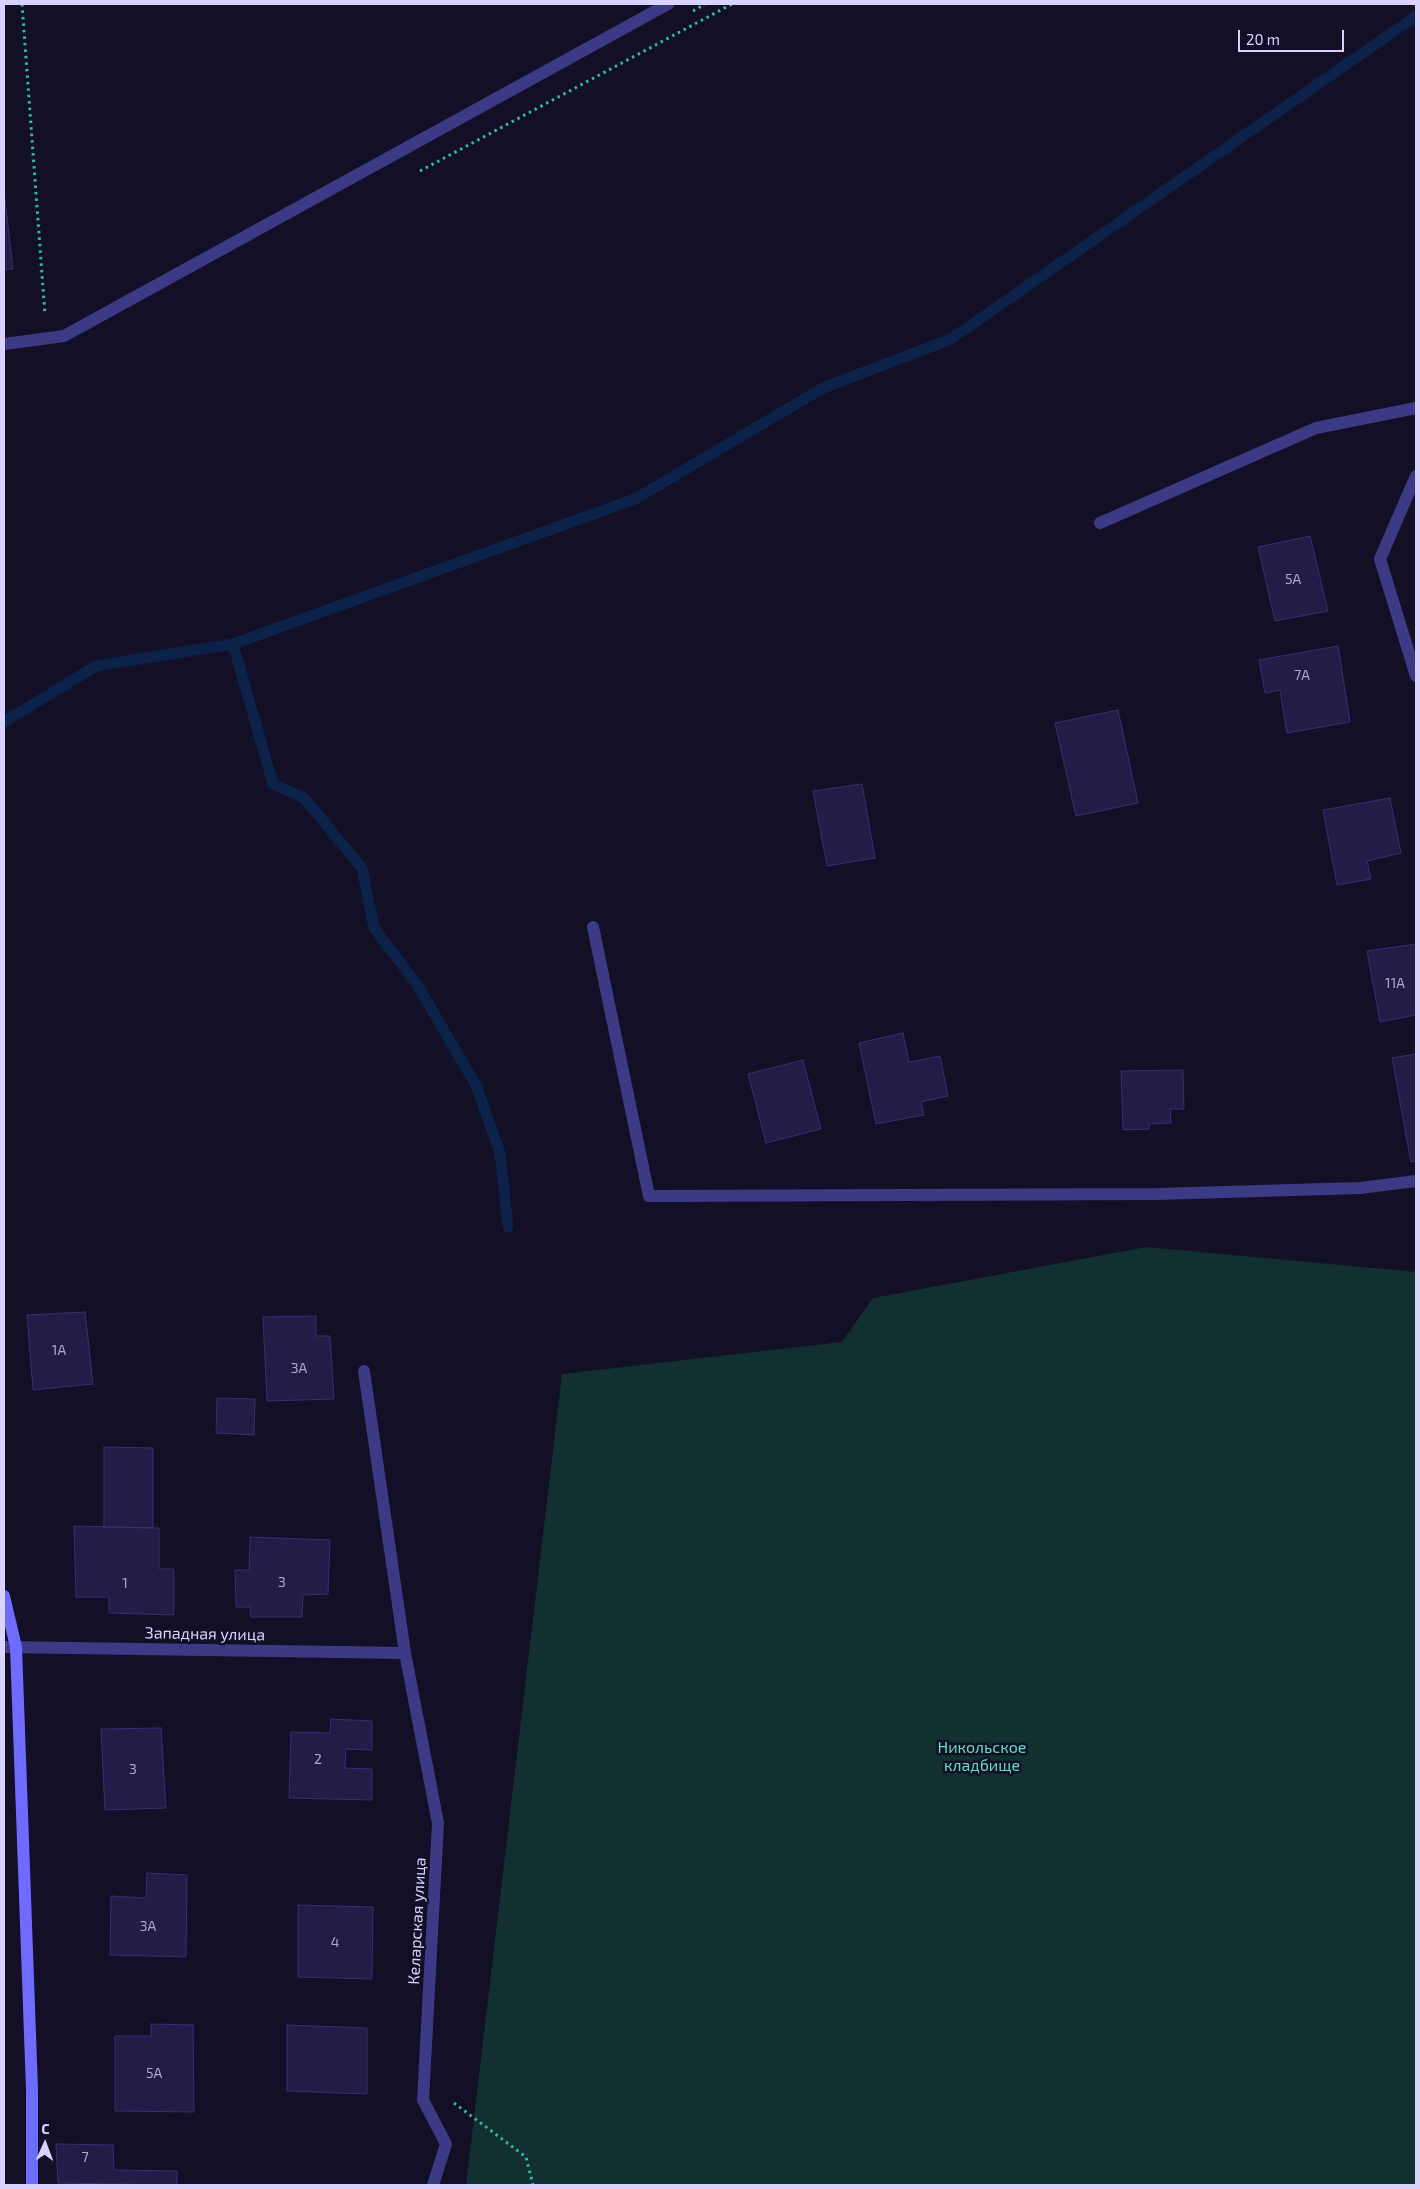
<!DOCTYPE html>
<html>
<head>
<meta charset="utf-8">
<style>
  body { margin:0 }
  #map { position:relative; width:1420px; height:2189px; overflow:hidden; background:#130f26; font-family:"Exo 2",sans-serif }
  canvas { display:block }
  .frame { position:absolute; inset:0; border:5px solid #d9d4ff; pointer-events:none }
  .north { position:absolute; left:20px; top:2119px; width:50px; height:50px; -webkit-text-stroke:4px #130f26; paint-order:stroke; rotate:2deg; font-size:14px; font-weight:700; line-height:20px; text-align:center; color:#d9d4ff }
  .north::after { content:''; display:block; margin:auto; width:18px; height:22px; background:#d9d4ff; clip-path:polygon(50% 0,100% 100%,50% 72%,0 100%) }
  .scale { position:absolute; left:1238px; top:30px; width:106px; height:22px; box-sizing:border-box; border:2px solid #d9d4ff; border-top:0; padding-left:6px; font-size:15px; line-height:18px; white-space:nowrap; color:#d9d4ff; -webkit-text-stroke:4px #130f26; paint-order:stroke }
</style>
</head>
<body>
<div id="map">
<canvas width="1420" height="2189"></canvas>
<div class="frame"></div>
<div class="north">С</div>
<div class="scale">20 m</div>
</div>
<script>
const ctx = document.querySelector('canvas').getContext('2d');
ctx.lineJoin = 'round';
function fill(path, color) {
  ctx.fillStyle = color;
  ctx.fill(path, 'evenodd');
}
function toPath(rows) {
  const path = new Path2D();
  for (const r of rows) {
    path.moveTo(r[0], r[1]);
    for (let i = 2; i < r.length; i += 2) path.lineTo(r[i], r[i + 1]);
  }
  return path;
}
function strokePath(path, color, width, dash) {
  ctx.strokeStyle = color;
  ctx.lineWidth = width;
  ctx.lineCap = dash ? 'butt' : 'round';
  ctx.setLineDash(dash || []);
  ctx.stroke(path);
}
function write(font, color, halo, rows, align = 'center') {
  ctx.font = font + ' "Exo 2",sans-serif';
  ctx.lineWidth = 5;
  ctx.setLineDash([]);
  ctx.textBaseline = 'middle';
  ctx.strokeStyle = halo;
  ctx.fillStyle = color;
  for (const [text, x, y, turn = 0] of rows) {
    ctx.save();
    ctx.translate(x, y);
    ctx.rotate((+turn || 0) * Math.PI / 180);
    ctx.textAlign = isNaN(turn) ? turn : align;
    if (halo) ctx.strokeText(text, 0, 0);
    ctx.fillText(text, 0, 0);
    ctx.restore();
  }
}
fill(toPath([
  [1146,1247,1416,1272,1416,2185,466,2185,562,1374,842,1342,873,1298]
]), '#12302f');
strokePath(toPath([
  [233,644,273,784,304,798,362,868,374,928,416,983,476,1085,500,1153,508,1227],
  [4,722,96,666,233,644,635,499,823,388,951,339,1416,16]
]), '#0c2248', 11);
const building = toPath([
  [4,191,13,269,4,269,4,191],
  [1310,536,1328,611,1275,621,1258,547,1310,536],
  [1338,646,1350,722,1287,733,1280,690,1265,693,1259,660,1338,646],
  [1118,710,1138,803,1076,816,1055,723,1118,710],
  [862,784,875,858,827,866,813,791,862,784],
  [1390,798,1401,853,1367,861,1371,879,1337,885,1323,810,1390,798],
  [1416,944,1416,1015,1380,1022,1367,951,1416,944],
  [903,1033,909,1062,940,1056,948,1096,921,1102,924,1115,876,1124,859,1043,903,1033],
  [1416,1054,1416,1161,1411,1162,1392,1058,1416,1054],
  [803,1060,821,1129,766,1143,748,1074,803,1060],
  [1183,1070,1184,1109,1170,1109,1171,1123,1149,1124,1149,1129,1123,1130,1121,1071,1183,1070],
  [85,1312,93,1384,33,1390,27,1315,85,1312],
  [316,1316,316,1336,330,1336,334,1399,267,1401,263,1317,316,1316],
  [217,1398,255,1399,254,1435,216,1433,217,1398],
  [104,1447,153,1448,153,1528,104,1527,104,1447],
  [74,1526,159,1528,159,1569,174,1569,174,1615,109,1613,109,1597,76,1597,74,1526],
  [250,1537,330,1540,328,1594,303,1595,302,1617,251,1617,250,1607,236,1607,235,1570,249,1570,250,1537],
  [331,1719,372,1721,372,1750,346,1749,345,1768,372,1769,372,1800,289,1798,291,1732,330,1733,331,1719],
  [161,1728,166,1808,105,1810,101,1729,161,1728],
  [147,1873,187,1875,186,1957,110,1955,111,1896,146,1898,147,1873],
  [298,1905,373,1907,372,1979,298,1977,298,1905],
  [151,2024,193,2025,194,2112,115,2111,115,2036,151,2036,151,2024],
  [287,2025,367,2028,367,2094,287,2091,287,2025],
  [56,2144,113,2145,114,2170,177,2171,177,2185,58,2183,56,2144]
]);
fill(building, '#241b47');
strokePath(building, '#3b2d73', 1);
strokePath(toPath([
  [22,4,45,315],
  [693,11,705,4],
  [420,171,732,4],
  [454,2103,526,2157,533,2185]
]), '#2fb8b0', 3, [2.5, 4]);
strokePath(toPath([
  [1416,476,1380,559,1416,676],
  [1100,523,1316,428,1416,408],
  [593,927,649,1196,1158,1194,1360,1188,1416,1181],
  [364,1371,405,1653,438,1823,423,2100,446,2144,433,2185]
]), '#3d3a85', 12);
strokePath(toPath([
  [4,344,64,336,668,4],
  [4,1647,405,1653]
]), '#3d3a85', 12);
strokePath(toPath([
  [4,1596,16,1647,32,2090,32,2185]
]), '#6f6bff', 12);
write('14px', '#aca6d1', null, [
  ["5А",1293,579],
  ["7А",1302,675],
  ["11А",1395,983],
  ["1А",59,1350],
  ["3А",299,1368],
  ["3",282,1582],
  ["1",125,1583],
  ["2",318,1759],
  ["3",133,1769],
  ["3А",148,1926],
  ["4",335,1942],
  ["5А",154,2073],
  ["7",85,2157]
]);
write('16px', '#d9d4ff', '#130f26', [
  ["Западная улица",205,1634,1],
  ["Келарская улица",417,1921,-87]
]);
write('16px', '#5fe0c0', '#130f26', [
  ["Никольское",982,1748],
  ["кладбище",982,1766]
]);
</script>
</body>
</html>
